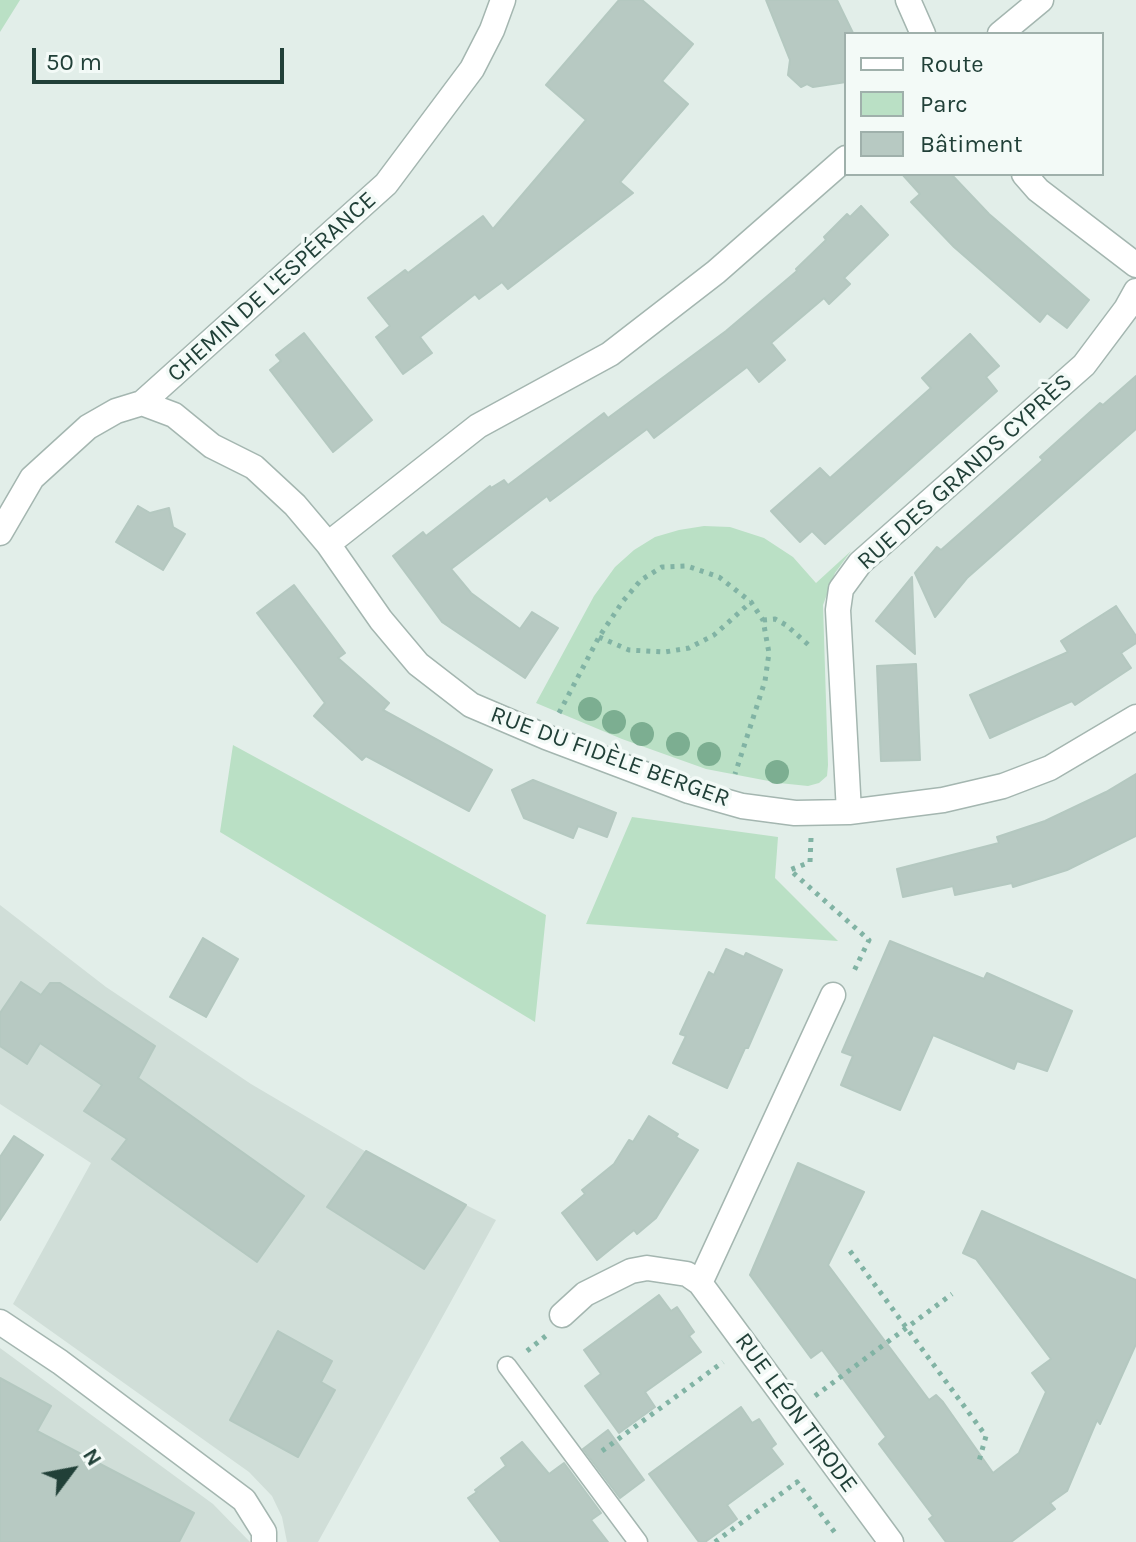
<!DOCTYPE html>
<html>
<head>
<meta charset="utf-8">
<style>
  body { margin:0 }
  #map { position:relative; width:1136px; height:1542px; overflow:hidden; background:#e2eee9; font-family:Karla,sans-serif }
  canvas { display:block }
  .legend { position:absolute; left:844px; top:32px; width:260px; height:144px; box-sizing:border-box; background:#f3faf7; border:2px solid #9fb0ab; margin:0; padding:10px 14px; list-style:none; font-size:24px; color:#214038 }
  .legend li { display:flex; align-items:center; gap:16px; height:40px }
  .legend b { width:40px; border:2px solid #9fb0ab }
  .north { position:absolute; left:32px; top:1430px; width:80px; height:80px; -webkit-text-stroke:6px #f3faf7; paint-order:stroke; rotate:58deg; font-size:22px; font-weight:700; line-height:32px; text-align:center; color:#214038 }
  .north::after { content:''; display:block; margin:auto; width:28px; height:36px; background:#214038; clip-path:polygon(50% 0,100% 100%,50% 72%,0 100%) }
  .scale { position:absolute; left:32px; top:48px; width:252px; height:36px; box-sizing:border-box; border:4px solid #214038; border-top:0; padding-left:10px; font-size:24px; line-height:28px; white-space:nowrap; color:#214038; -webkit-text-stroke:6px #f3faf7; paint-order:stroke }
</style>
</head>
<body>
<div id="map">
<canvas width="1136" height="1542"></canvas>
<ul class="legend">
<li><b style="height:10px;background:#fff"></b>Route</li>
<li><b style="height:22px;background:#bae0c5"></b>Parc</li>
<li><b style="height:22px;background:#b7c9c2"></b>Bâtiment</li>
</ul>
<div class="north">N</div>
<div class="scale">50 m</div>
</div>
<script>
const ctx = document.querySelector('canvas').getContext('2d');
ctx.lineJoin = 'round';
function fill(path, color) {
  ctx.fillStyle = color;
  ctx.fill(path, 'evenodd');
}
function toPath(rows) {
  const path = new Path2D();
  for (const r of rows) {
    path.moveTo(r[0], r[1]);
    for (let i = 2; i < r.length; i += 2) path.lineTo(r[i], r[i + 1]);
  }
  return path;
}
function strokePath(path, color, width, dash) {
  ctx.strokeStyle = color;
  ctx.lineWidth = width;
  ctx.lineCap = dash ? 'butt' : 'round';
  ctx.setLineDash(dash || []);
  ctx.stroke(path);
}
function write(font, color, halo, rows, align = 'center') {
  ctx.font = font + ' Karla,sans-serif';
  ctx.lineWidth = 7;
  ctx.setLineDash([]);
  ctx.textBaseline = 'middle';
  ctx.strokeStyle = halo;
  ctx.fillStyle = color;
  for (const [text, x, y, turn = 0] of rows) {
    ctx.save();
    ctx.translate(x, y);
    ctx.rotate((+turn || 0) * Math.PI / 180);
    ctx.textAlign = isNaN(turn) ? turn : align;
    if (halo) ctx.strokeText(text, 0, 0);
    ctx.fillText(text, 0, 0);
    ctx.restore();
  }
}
fill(toPath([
  [0,905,106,987,251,1084,402,1173,496,1220,318,1542,287,1542,282,1517,272,1496,249,1472,13,1304,91,1163,0,1104],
  [0,1348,213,1504,250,1542,0,1542]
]), '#d0ded8');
fill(toPath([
  [0,0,20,0,0,32],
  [704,526,730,527,764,538,793,557,816,583,851,551,835,573,823,605,828,765,827,776,819,783,808,786,779,783,706,769,622,739,536,703,594,596,615,567,634,550,655,537,679,530],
  [233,745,546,915,535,1022,220,832],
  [632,817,778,837,775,878,838,941,586,924]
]), '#bae0c5');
const building = toPath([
  [619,0,642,0,693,44,662,81,688,104,620,182,633,193,508,289,502,282,479,299,475,294,420,337,432,353,403,374,376,337,390,326,368,298,405,270,408,273,483,216,493,229,586,120,546,85,619,0],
  [766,0,837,0,853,33,846,34,846,82,813,87,807,84,801,87,788,75,790,60,766,0],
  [902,174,951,174,989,214,1089,300,1067,328,1047,313,1040,322,954,247,911,202,920,194,902,174],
  [861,206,888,235,844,278,850,284,829,304,824,298,771,343,785,360,759,382,747,367,654,438,647,429,550,501,547,496,451,569,471,593,520,629,532,612,558,628,525,678,442,622,393,556,423,532,426,536,490,486,491,488,504,480,508,485,604,413,608,418,726,331,797,271,796,269,826,240,824,237,847,214,850,217,861,206],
  [304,333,372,420,333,452,270,370,281,361,276,355,304,333],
  [970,334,999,366,986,377,997,391,825,544,812,531,800,542,771,511,820,468,830,478,931,388,922,378,970,334],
  [1136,376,1136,429,967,578,935,617,915,573,937,547,941,550,1043,460,1040,457,1100,403,1103,405,1136,376],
  [138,506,150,513,169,508,173,527,185,534,163,570,116,542,138,506],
  [912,577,915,654,876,621,912,577],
  [294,585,345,653,338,658,389,703,383,710,492,770,469,811,366,756,362,760,314,716,325,703,257,613,294,585],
  [1116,606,1136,636,1136,643,1121,653,1131,668,1075,705,1072,701,990,738,970,695,1068,652,1061,641,1116,606],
  [916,664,920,760,881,761,877,666,916,664],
  [1136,774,1136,836,1067,870,1013,887,1012,883,955,895,953,886,903,897,897,869,999,843,997,837,1045,821,1106,792,1136,774],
  [533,780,616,813,607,837,578,826,573,838,524,818,512,790,533,780],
  [203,938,238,959,206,1017,170,997,203,938],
  [890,941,984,979,987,973,1072,1011,1047,1071,1017,1061,1014,1069,933,1035,900,1110,841,1085,853,1056,842,1052,890,941],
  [726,949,744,957,746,953,782,970,748,1048,745,1048,727,1088,673,1063,686,1036,680,1034,709,972,714,975,726,949],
  [21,982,41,995,50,983,60,983,155,1046,138,1078,304,1196,257,1262,112,1159,127,1139,84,1111,102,1085,40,1043,27,1064,0,1046,0,1013,21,982],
  [649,1116,678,1134,676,1137,698,1150,656,1218,637,1234,634,1230,597,1260,562,1213,585,1194,582,1190,614,1164,629,1140,633,1142,649,1116],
  [14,1136,43,1155,0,1220,0,1157,14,1136],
  [366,1151,466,1205,424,1269,327,1207,366,1151],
  [798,1163,864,1192,828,1265,929,1400,936,1395,943,1402,993,1473,1019,1453,1046,1392,1032,1373,1051,1359,976,1259,963,1253,982,1211,1136,1280,1136,1344,1100,1424,1097,1420,1067,1491,1050,1503,1055,1509,1011,1542,946,1542,929,1519,933,1516,879,1444,886,1437,822,1350,811,1358,750,1275,798,1163],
  [659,1295,671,1311,677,1307,694,1332,689,1336,701,1352,645,1392,655,1407,619,1433,585,1386,601,1374,584,1350,659,1295],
  [278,1331,332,1361,321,1382,335,1390,298,1457,230,1420,278,1331],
  [0,1378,51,1406,37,1431,194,1513,179,1542,0,1542,0,1378],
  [741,1407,752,1423,759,1419,776,1444,771,1448,783,1464,727,1505,737,1519,705,1542,699,1542,649,1474,741,1407],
  [608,1430,644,1480,620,1498,583,1449,608,1430],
  [522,1442,549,1474,564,1463,601,1513,591,1520,608,1542,501,1542,468,1498,477,1492,475,1490,506,1466,501,1458,522,1442]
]);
fill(building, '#b7c9c2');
strokePath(building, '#b4c8c0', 2);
const service = toPath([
  [507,1366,638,1542]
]);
const minor = toPath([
  [908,0,923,34],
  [1000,34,1041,0],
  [1024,174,1038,190,1136,265],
  [142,403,174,415,212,446,254,467,295,505,328,544,381,620,418,664,471,705,546,737,689,791,742,806,795,813,849,812,943,800,1003,786,1050,768,1136,717],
  [0,533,32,478,88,427,116,411,142,403,386,184,472,69,492,30,503,0],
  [328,544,478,426,610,354,716,272,846,158],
  [849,812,838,610,841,589,860,563,1084,365,1126,309,1136,291],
  [700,1283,833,995],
  [562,1315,585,1294,631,1271,647,1268,687,1274,700,1283,891,1542],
  [0,1322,60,1362,244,1500,264,1532,264,1542]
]);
strokePath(service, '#a4b6b0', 21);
strokePath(minor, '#a4b6b0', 27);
strokePath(toPath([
  [763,620,775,619,786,625,812,648],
  [599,637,629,650,665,652,689,648,714,635,751,602],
  [559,713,599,637,623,601,641,580,662,567,687,566,719,577,751,602,763,620,769,653,765,681,735,774],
  [811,838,810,862,790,870,869,940,852,975],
  [850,1251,986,1436,979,1461],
  [527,1351,547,1335],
  [815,1396,952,1294],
  [602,1451,723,1362],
  [715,1542,797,1482,836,1534]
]), '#81b3a4', 5, [4, 6]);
strokePath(service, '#fff', 18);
strokePath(minor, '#fff', 24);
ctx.fillStyle = '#7cae91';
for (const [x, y] of [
  [590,709],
  [614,722],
  [642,734],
  [678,744],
  [709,754],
  [777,772]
]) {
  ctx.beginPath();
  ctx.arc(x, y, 12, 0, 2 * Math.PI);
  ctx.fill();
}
write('24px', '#214038', '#f3faf7', [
  ["CHEMIN DE L'ESPÉRANCE",272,287,-42],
  ["RUE DES GRANDS CYPRÈS",965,472,-42],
  ["RUE DU FIDÈLE BERGER",610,757,20],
  ["RUE LÉON TIRODE",796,1413,54]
]);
</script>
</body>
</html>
